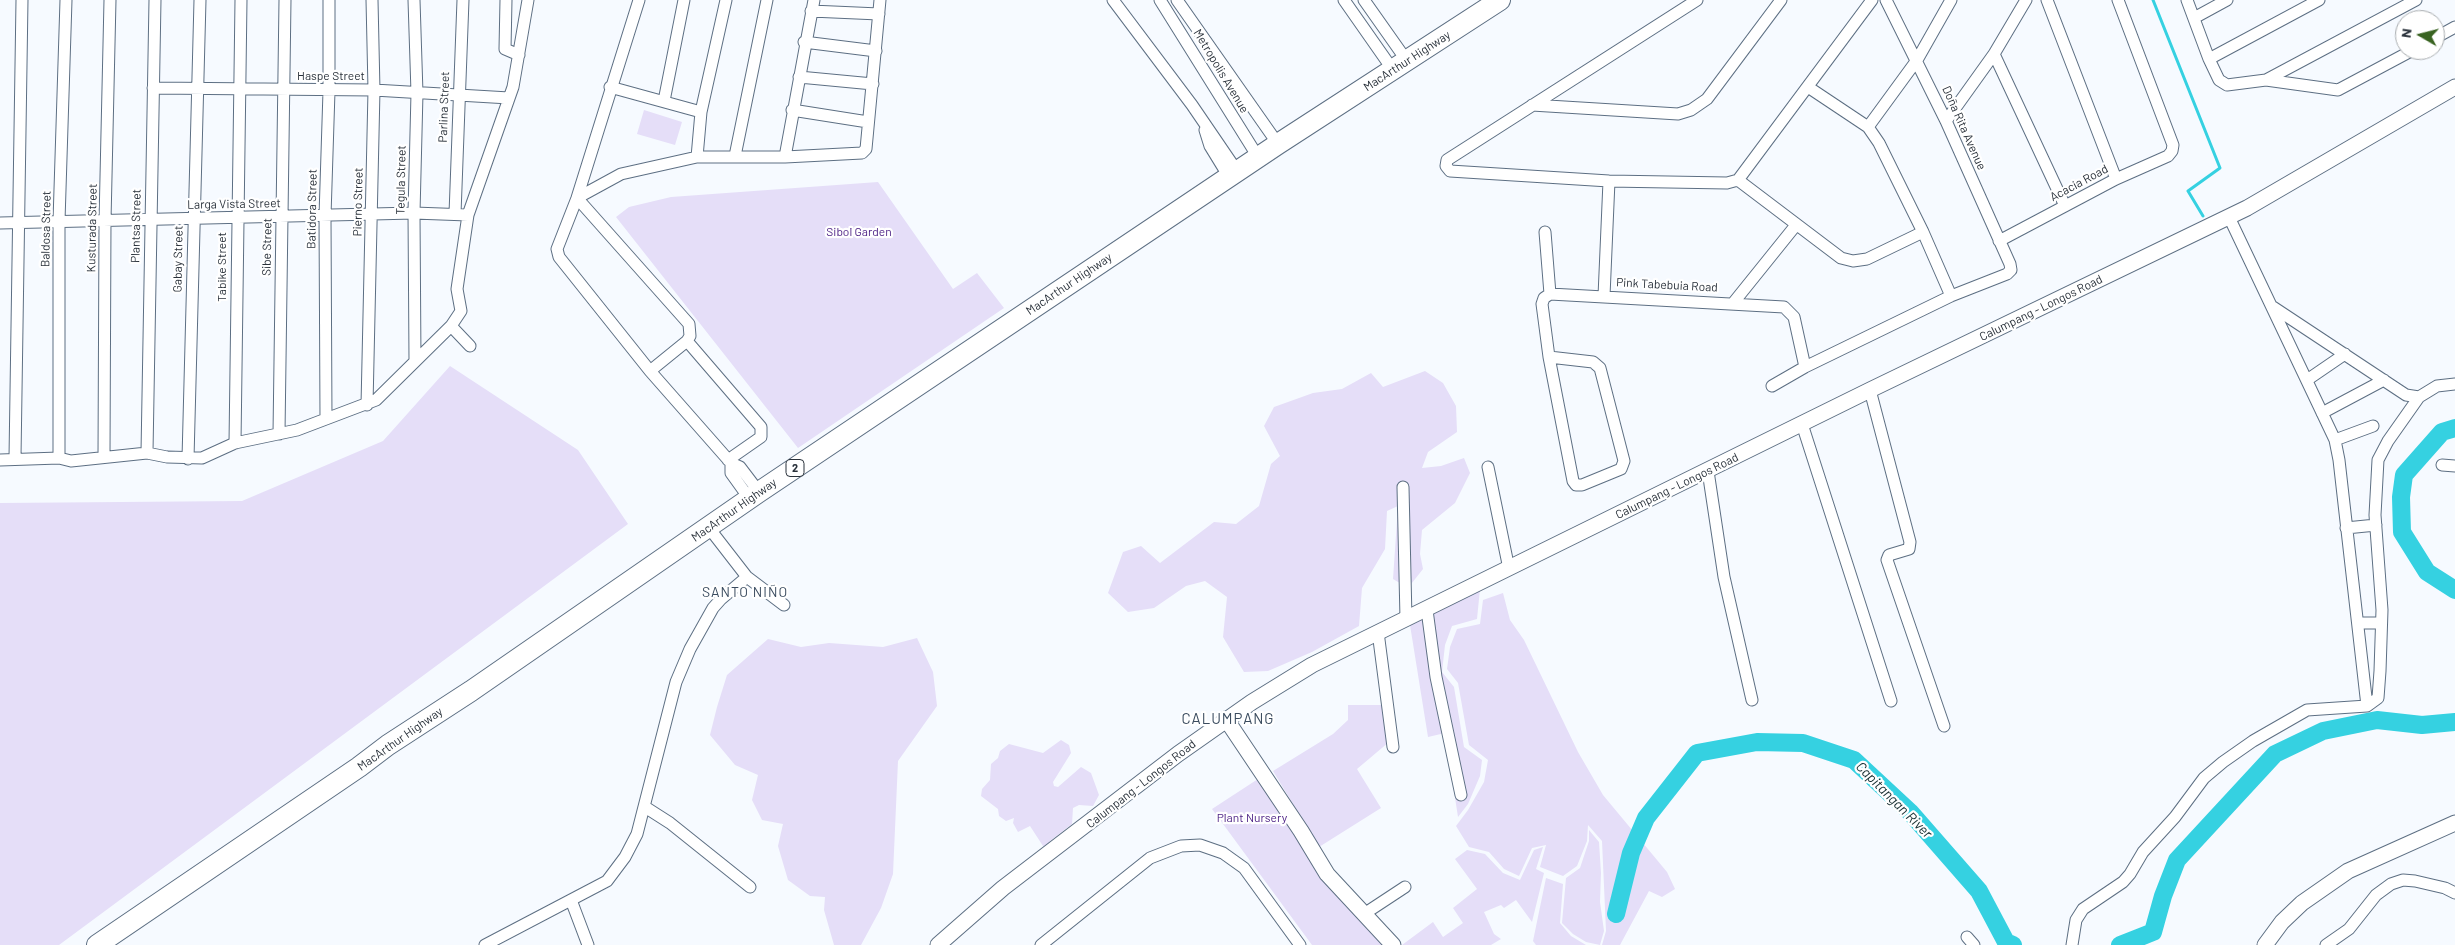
<!DOCTYPE html>
<html>
<head>
<meta charset="utf-8">
<style>
  body { margin:0 }
  #map { position:relative; width:2455px; height:945px; overflow:hidden; background:#f6faff; font-family:Barlow,sans-serif }
  canvas { display:block }
  .north { position:absolute; left:2395px; top:10px; width:50px; height:50px; box-sizing:border-box; background:#fff; border:1px solid #a9adb0; border-radius:50%; rotate:278deg; font-size:14px; font-weight:700; line-height:20px; text-align:center; color:#29313a }
  .north::after { content:''; display:block; margin:auto; width:18px; height:22px; background:#396321; clip-path:polygon(50% 0,100% 100%,50% 72%,0 100%) }
</style>
</head>
<body>
<div id="map">
<canvas width="2455" height="945"></canvas>
<div class="north">N</div>
</div>
<script>
const ctx = document.querySelector('canvas').getContext('2d');
ctx.lineJoin = 'round';
function fill(path, color) {
  ctx.fillStyle = color;
  ctx.fill(path, 'evenodd');
}
function toPath(rows) {
  const path = new Path2D();
  for (const r of rows) {
    path.moveTo(r[0], r[1]);
    for (let i = 2; i < r.length; i += 2) path.lineTo(r[i], r[i + 1]);
  }
  return path;
}
function strokePath(path, color, width, dash) {
  ctx.strokeStyle = color;
  ctx.lineWidth = width;
  ctx.lineCap = dash ? 'butt' : 'round';
  ctx.setLineDash(dash || []);
  ctx.stroke(path);
}
function write(font, color, halo, rows, align = 'center') {
  ctx.font = font + ' Barlow,sans-serif';
  ctx.lineWidth = 4.5;
  ctx.setLineDash([]);
  ctx.textBaseline = 'middle';
  ctx.strokeStyle = halo;
  ctx.fillStyle = color;
  for (const [text, x, y, turn = 0] of rows) {
    ctx.save();
    ctx.translate(x, y);
    ctx.rotate((+turn || 0) * Math.PI / 180);
    ctx.textAlign = isNaN(turn) ? turn : align;
    if (halo) ctx.strokeText(text, 0, 0);
    ctx.fillText(text, 0, 0);
    ctx.restore();
  }
}
fill(toPath([
  [644,110,682,122,675,145,637,134],
  [878,182,953,289,977,273,1004,308,798,448,616,217,629,207,671,197],
  [450,366,578,450,628,524,59,945,0,945,0,503,242,501,383,441],
  [1425,371,1443,383,1456,406,1457,432,1428,452,1422,468,1441,466,1464,458,1470,473,1455,503,1422,530,1420,554,1423,569,1408,588,1393,579,1398,506,1387,511,1385,549,1362,588,1359,626,1312,652,1268,671,1244,672,1223,637,1227,597,1205,581,1186,586,1154,608,1128,612,1108,593,1123,552,1141,546,1160,563,1214,522,1236,524,1259,506,1271,464,1280,456,1264,426,1274,407,1313,393,1342,389,1371,373,1383,387],
  [1480,589,1477,619,1452,626,1445,645,1442,672,1454,687,1464,747,1482,760,1480,776,1468,804,1458,817,1445,733,1428,737,1410,625],
  [1503,593,1510,620,1524,640,1578,752,1603,795,1667,872,1675,889,1662,897,1649,891,1620,945,1602,945,1606,931,1602,841,1588,825,1587,841,1577,866,1563,876,1540,867,1546,845,1532,848,1519,876,1504,869,1489,852,1469,847,1456,826,1468,810,1484,782,1488,760,1469,745,1458,683,1447,669,1450,647,1457,629,1480,624,1483,600],
  [917,638,933,672,937,706,898,761,893,874,881,908,861,945,834,945,824,910,825,897,810,896,788,880,778,846,783,824,762,820,752,800,758,775,735,765,710,735,717,707,727,675,768,639,801,647,829,643,883,647],
  [1348,705,1383,705,1389,742,1357,769,1381,808,1319,847,1273,771,1333,734,1348,720],
  [1061,740,1069,745,1071,753,1053,782,1054,786,1058,787,1081,767,1091,773,1099,795,1093,806,1079,805,1073,808,1072,824,1050,841,1049,845,1043,846,1030,826,1018,832,1013,823,1014,818,1006,821,999,816,998,809,981,796,982,789,990,780,991,764,998,758,1000,751,1009,744,1043,753],
  [1258,779,1384,945,1312,945,1212,809],
  [1589,830,1599,842,1601,873,1600,902,1604,931,1600,945,1586,942,1573,934,1562,923,1566,878,1580,868,1589,841],
  [1543,847,1536,869,1544,873,1532,922,1516,900,1504,908,1501,905,1484,912,1494,934,1501,939,1491,945,1402,945,1433,922,1443,937,1463,923,1453,908,1477,889,1455,859,1467,850,1485,854,1503,873,1520,880,1534,850],
  [1546,878,1563,884,1560,923,1571,936,1586,945,1536,945,1533,941]
]), '#e5def8');
strokePath(toPath([
  [2153,0,2220,168,2188,191,2203,216]
]), '#35d1e1', 3);
strokePath(toPath([
  [2455,428,2442,432,2404,475,2401,497,2402,532,2427,572,2455,590],
  [1616,914,1631,853,1646,818,1697,753,1757,742,1803,743,1854,760,1910,812,1979,891,2006,942,2013,945],
  [2120,945,2153,932,2163,896,2177,860,2275,754,2323,731,2377,720,2422,725,2455,722]
]), '#35d1e1', 18);
const street = toPath([
  [414,0,417,93,414,213,415,361],
  [506,0,505,49,519,55],
  [639,0,577,198,557,249,559,257,650,371,731,463,740,467,759,492],
  [1113,0,1192,105,1237,171],
  [1160,0,1258,157],
  [1177,0,1278,144],
  [1344,0,1393,70],
  [1364,0,1407,61],
  [1697,0,1447,160,1446,166,1450,171,1609,181,1727,183,1738,180,1872,0],
  [1951,0,1917,60,1868,127,1879,143,1923,232,1951,296],
  [2047,0,2116,179],
  [2187,0,2209,59,2219,80,2227,85,2266,80,2338,90,2413,50],
  [811,11,879,14],
  [2194,18,2227,0],
  [2435,38,2455,27],
  [804,42,876,51],
  [1994,54,2065,206],
  [2209,59,2319,0],
  [799,77,873,84],
  [2266,80,2416,0],
  [610,87,701,112],
  [1808,87,1868,127],
  [153,88,374,90,509,98],
  [664,101,684,0],
  [1532,105,1678,114,1691,110,1707,99,1781,0],
  [792,110,868,122],
  [1946,121,1994,54,2026,0],
  [1205,130,1210,146,1229,177],
  [735,156,767,0],
  [697,157,701,112,726,0],
  [785,157,814,0],
  [1738,180,1841,258,1853,261,1867,259,1923,232],
  [577,198,621,174,697,157,785,157,862,153,866,149,880,0],
  [577,198,689,324,690,336,687,341,761,427,761,437,728,460],
  [455,214,463,0],
  [0,223,414,213,468,215],
  [1545,232,1550,294],
  [1999,241,2116,179,2168,156,2172,151,2173,145,2118,0],
  [1604,296,1609,181],
  [1734,302,1796,225],
  [2273,307,2406,395,2419,397,2437,386,2455,384],
  [451,326,470,346],
  [1549,357,1593,362,1600,368,1624,461,1621,469,1582,485,1576,485,1573,481,1549,357,1542,304,1544,298,1550,294,1784,307,1794,317,1805,367],
  [650,371,687,341],
  [2307,380,2345,354],
  [1772,386,1805,367,1951,296,2007,274,2011,270,2010,264,1946,121,1886,0],
  [1870,390,1910,542,1909,549,1889,555,1887,560,1944,726],
  [367,405,374,90,372,0],
  [2322,413,2384,380],
  [326,419,325,216,329,91,329,0],
  [1802,424,1891,701],
  [279,434,285,0],
  [2335,440,2373,426],
  [235,443,241,0],
  [147,453,155,0],
  [104,456,105,221,110,0],
  [15,458,22,0],
  [59,458,59,221,66,0],
  [188,459,200,0],
  [0,460,59,458,71,461,147,453,167,457,202,458,235,443,297,430,376,400,451,326,461,311,457,289,468,215,513,87,528,0],
  [731,463,731,473,749,498],
  [2442,465,2455,466],
  [1488,467,1509,569],
  [1708,471,1724,577,1752,700],
  [1403,487,1406,619],
  [709,528,747,577,784,605],
  [2346,528,2376,525],
  [1427,610,1436,677,1461,795],
  [2358,623,2381,623],
  [1378,632,1393,747],
  [2367,706,2378,698,2380,671,2382,610,2375,515,2378,460,2388,441,2419,397],
  [645,807,670,823,750,887],
  [571,900,588,945],
  [1364,914,1405,887],
  [1967,937,1974,945],
  [485,945,607,881,625,857,637,834,676,682,690,649,713,608,721,599,747,577],
  [1041,945,1150,858,1181,846,1200,845,1223,853,1244,868,1300,945],
  [2072,945,2076,920,2083,909,2123,882,2130,874,2143,852,2175,817,2204,778,2223,762,2253,741,2307,710,2367,706,2339,460,2335,440,2229,217],
  [2326,945,2349,929,2376,895,2391,884,2403,880,2415,881,2445,888,2455,893]
]);
const secondary = toPath([
  [1226,719,1301,831,1327,874,1393,945],
  [938,945,1003,888,1178,754,1252,702,1312,665,1870,390,2247,208,2455,87],
  [2265,945,2282,922,2302,903,2348,871,2455,823]
]);
const highway = toPath([
  [97,945,359,767,388,745,471,691,759,492,1278,144,1500,0]
]);
strokePath(street, '#5d6f83', 13);
strokePath(secondary, '#5d6f83', 17);
strokePath(highway, '#5d6f83', 22);
strokePath(street, '#fff', 11);
strokePath(secondary, '#fff', 15);
strokePath(highway, '#fff', 20);
for (const [x, y, w] of [
  [795,468,18]
]) {
  const box = new Path2D();
  box.roundRect(x - w / 2, y - 8.5, w, 17, 4);
  ctx.fillStyle = '#fff';
  ctx.fill(box);
  strokePath(box, '#29313a', 1);
}
write('bold 11px', '#29313a', null, [
  ["2",795,468]
]);
write('12px', '#29313a', '#fff', [
  ["MacArthur Highway",1407,61,-33],
  ["Metropolis Avenue",1221,71,59],
  ["Haspe Street",331,76],
  ["Parlina Street",444,107,-88],
  ["Doña Rita Avenue",1964,128,66],
  ["Tegula Street",401,180,-89],
  ["Acacia Road",2079,183,-28],
  ["Pierno Street",358,202,-89],
  ["Larga Vista Street",234,204,-1],
  ["Batidora Street",312,209,-89],
  ["Plantsa Street",136,226,-89],
  ["Kusturada Street",92,228,-89],
  ["Baldosa Street",46,229,-89],
  ["Sibe Street",267,247,-89],
  ["Gabay Street",178,259,-89],
  ["Tabike Street",222,267,-90],
  ["MacArthur Highway",1069,284,-34],
  ["Pink Tabebuia Road",1667,285,3],
  ["Calumpang - Longos Road",2041,308,-26],
  ["Calumpang - Longos Road",1677,486,-26],
  ["MacArthur Highway",734,510,-35],
  ["MacArthur Highway",400,739,-35],
  ["Calumpang - Longos Road",1141,784,-38]
]);
write('12px', '#4e2386', '#fff', [
  ["Sibol Garden",859,232],
  ["Plant Nursery",1252,818]
]);
ctx.letterSpacing = '1px';
write('14px', '#3b4c5f', '#fff', [
  ["SANTO NIÑO",745,592]
]);
ctx.letterSpacing = '0px';
write('italic 14px', '#162e31', '#fff', [
  ["Capitangan River",1894,800,45]
]);
ctx.letterSpacing = '1px';
write('15px', '#3b4c5f', '#fff', [
  ["CALUMPANG",1228,719]
]);
ctx.letterSpacing = '0px';
</script>
</body>
</html>
